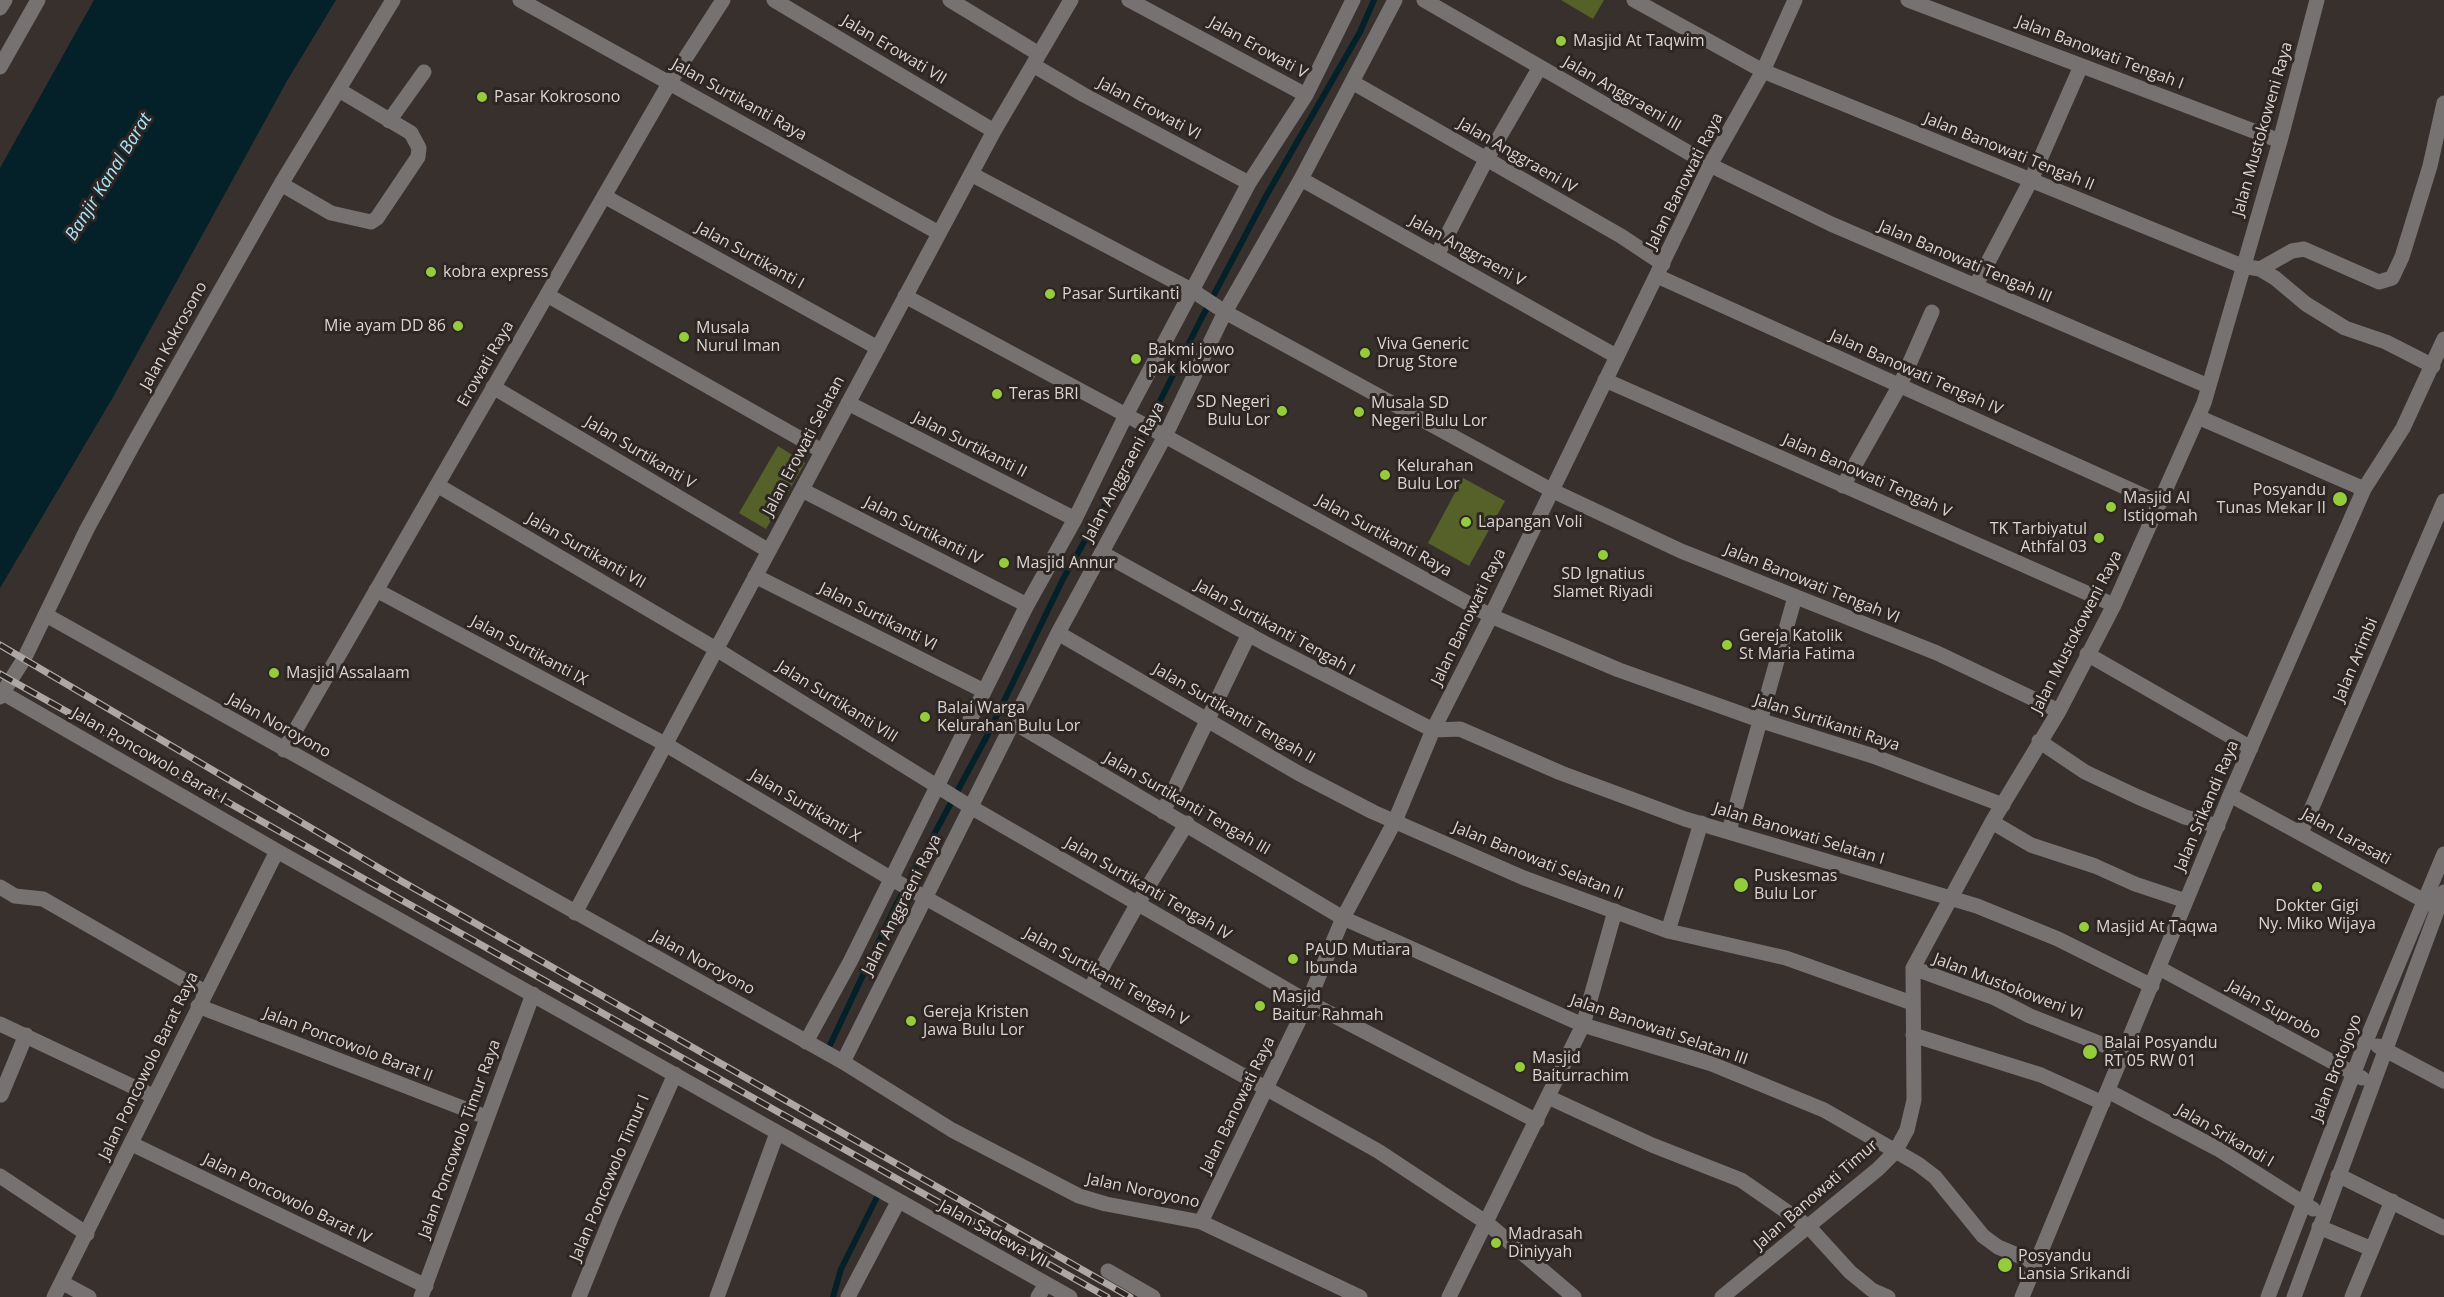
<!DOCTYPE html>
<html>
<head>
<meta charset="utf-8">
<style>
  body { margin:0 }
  canvas { display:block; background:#38302d }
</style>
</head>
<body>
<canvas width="2444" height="1297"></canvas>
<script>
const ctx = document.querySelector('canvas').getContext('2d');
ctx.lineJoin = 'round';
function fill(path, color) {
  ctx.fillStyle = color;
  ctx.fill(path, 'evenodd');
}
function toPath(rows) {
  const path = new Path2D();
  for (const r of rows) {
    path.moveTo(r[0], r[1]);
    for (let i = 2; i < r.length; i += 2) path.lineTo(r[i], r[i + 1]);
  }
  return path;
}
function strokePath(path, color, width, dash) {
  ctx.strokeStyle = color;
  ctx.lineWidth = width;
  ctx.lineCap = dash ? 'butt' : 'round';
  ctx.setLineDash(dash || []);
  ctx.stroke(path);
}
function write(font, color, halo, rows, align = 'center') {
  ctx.font = font + ' "Open Sans",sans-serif';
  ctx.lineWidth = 6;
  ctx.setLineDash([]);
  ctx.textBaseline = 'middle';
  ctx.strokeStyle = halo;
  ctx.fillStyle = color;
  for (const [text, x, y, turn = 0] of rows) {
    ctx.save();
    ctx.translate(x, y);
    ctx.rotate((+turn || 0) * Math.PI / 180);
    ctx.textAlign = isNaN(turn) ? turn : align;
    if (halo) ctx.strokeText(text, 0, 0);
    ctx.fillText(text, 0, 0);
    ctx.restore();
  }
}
fill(toPath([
  [1561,0,1604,0,1593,19],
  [778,446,805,463,766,529,739,513],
  [1463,478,1505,501,1469,566,1428,543]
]), '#556129');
fill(toPath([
  [94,0,336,0,287,81,112,399,0,588,0,168]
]), '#042029');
strokePath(toPath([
  [830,1045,896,905,987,736,1063,579,1129,463,1200,321,1265,198,1360,32,1374,0],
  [833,1297,841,1269,880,1191]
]), '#042029', 6);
strokePath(toPath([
  [520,0,939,233],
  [774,0,994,131],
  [950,0,1039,54,1033,65,1084,95,1249,183],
  [1129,0,1306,95],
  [1424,0,1710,165,1831,224,2208,386],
  [1634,0,1763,71,2242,266,2260,269,2292,251,2304,249,2379,282,2392,278,2402,257,2430,166,2444,103],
  [1908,0,2280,141],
  [0,8,5,0],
  [0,67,38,0],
  [1352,82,1621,236,1663,264],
  [389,121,424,72],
  [971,174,1193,291,1225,312,1551,490,1681,551,1937,653,2059,711],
  [1301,179,1616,356],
  [281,184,331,213,371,222,377,218,418,157,419,148,411,133,339,90],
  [604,196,878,348],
  [1437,255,1486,160,1540,67],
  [2260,269,2275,278,2306,304,2345,328,2386,342,2433,366],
  [1657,276,2160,503],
  [1976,285,2031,180,2081,66],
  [547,295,822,451],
  [905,296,1165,436,1491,616,1619,670,1762,721,1873,756,2003,805],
  [1605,380,2114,605],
  [493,387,769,551],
  [848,403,1075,519],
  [2198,417,2364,489],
  [437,485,716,649,969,806,1308,1002,1537,1121],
  [1843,486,1900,385,1932,312],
  [802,490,1027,605],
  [1102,553,1266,644,1433,730,1460,729,1561,773,1685,819,1977,906,2058,939,2152,986],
  [755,576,984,691],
  [376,590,665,744,890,878,1378,1151,1487,1223,1574,1297],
  [46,615,843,1062,952,1130,1079,1196,1106,1204,1201,1222,1360,1297],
  [1058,633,1298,773,1373,812,1524,878,1668,931,1786,958,1912,1003],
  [2087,654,2251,748],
  [3,693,277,851,1070,1297],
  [0,697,24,659,87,529,134,443,281,184,393,0],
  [1013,722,1343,918,1583,1025,1712,1064,1824,1110,1918,1164,1935,1177,1983,1236,1998,1247,2036,1263],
  [2039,741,2085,772,2138,797,2185,817,2218,826],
  [284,750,670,82,723,0],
  [2230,795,2430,904],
  [1163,812,1249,634],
  [1992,822,2031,845,2095,866,2135,884,2186,901],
  [1729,831,1795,597],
  [2301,833,2444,501],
  [0,887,15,896,43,899,205,992],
  [575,913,994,131,1071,0],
  [1668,931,1701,823],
  [1913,968,1995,998,2030,1016,2124,1053],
  [2159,968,2362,1078],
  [1090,989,1138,903,1187,823],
  [198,1006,486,1117],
  [0,1024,153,1096],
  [1913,1035,2041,1075,2103,1103],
  [806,1042,850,962,1027,605,1075,519,1126,415,1249,183,1306,95,1353,0],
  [2378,1046,2444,1081],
  [843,1062,1058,633,1165,436,1225,312,1301,179,1395,0],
  [2108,1091,2218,1149,2313,1209],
  [1,1095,26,1035],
  [1548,1097,1652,1145,1741,1180,1809,1227,1850,1272,1872,1290,1888,1297],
  [132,1144,426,1286],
  [2338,1175,2444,1228],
  [0,1176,87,1234],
  [1201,1222,1308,1002,1343,918,1395,821,1433,730,1491,616,1710,165,1763,71,1795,0],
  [2319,1227,2372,1249,2352,1297],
  [2372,1249,2392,1201],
  [1108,1271,1153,1297],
  [63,1283,89,1297],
  [54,1297,277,851],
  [421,1297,533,994],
  [579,1297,611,1218,675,1074],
  [717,1297,777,1133],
  [848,1297,898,1202],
  [1038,1297,1046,1284],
  [1449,1297,1583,1025,1615,911],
  [1722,1297,1878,1169,1895,1152,1907,1130,1914,1100,1913,968,1992,822,2059,711,2114,605,2204,403,2280,141,2317,0],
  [2022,1297,2230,795,2364,489,2403,428,2444,339],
  [2268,1297,2366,1041,2444,854],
  [2294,1297,2444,892]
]), '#777272', 15);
const rail = toPath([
  [0,645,396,878,1130,1297],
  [0,674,1107,1297]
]);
strokePath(rail, '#ada8a5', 7);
strokePath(rail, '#2d2623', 4.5, [14]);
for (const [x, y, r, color] of [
  [1561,41,6,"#95cc3b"],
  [482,97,6,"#95cc3b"],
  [431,272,6,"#95cc3b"],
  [1050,294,6,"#95cc3b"],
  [458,326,6,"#95cc3b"],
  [684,337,6,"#95cc3b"],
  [1365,353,6,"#95cc3b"],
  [1136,359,6,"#95cc3b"],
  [997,394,6,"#95cc3b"],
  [1282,411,6,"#95cc3b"],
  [1359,412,6,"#95cc3b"],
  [1385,475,6,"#95cc3b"],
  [2340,499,8,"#95cc3b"],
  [2111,507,6,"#95cc3b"],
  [1466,522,6,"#95cc3b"],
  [2099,538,6,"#95cc3b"],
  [1603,555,6,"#95cc3b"],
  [1004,563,6,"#95cc3b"],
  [1727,645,6,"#95cc3b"],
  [274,673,6,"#95cc3b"],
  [925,717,6,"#95cc3b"],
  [1741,885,8,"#95cc3b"],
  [2317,887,6,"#95cc3b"],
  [2084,927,6,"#95cc3b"],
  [1293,959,6,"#95cc3b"],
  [1260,1006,6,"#95cc3b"],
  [911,1021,6,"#95cc3b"],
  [2090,1052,8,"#95cc3b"],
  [1520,1067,6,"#95cc3b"],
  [1496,1243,6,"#95cc3b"],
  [2005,1265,8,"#95cc3b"]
]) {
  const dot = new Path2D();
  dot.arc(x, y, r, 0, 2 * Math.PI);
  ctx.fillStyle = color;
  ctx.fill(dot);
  strokePath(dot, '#2d2623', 2);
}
write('16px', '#dad5d3', '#2d2623', [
  ["Masjid At Taqwim",1573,41],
  ["Pasar Kokrosono",494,97],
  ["kobra express",443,272],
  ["Pasar Surtikanti",1062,294],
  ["Mie ayam DD 86",446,326,"right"],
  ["Musala",696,328],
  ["Nurul Iman",696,346],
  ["Viva Generic",1377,344],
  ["Drug Store",1377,362],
  ["Bakmi jowo",1148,350],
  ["pak klowor",1148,368],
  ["Teras BRI",1009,394],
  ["SD Negeri",1270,402,"right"],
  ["Bulu Lor",1270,420,"right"],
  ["Musala SD",1371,403],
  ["Negeri Bulu Lor",1371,421],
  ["Kelurahan",1397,466],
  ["Bulu Lor",1397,484],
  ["Posyandu",2326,490,"right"],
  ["Tunas Mekar II",2326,508,"right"],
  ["Masjid Al",2123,498],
  ["Istiqomah",2123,516],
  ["Lapangan Voli",1478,522],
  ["TK Tarbiyatul",2087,529,"right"],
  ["Athfal 03",2087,547,"right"],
  ["Masjid Annur",1016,563],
  ["SD Ignatius",1603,574,"center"],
  ["Slamet Riyadi",1603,592,"center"],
  ["Gereja Katolik",1739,636],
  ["St Maria Fatima",1739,654],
  ["Masjid Assalaam",286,673],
  ["Balai Warga",937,708],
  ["Kelurahan Bulu Lor",937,726],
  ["Puskesmas",1754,876],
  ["Bulu Lor",1754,894],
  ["Dokter Gigi",2317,906,"center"],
  ["Ny. Miko Wijaya",2317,924,"center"],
  ["Masjid At Taqwa",2096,927],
  ["PAUD Mutiara",1305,950],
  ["Ibunda",1305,968],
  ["Masjid",1272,997],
  ["Baitur Rahmah",1272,1015],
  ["Gereja Kristen",923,1012],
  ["Jawa Bulu Lor",923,1030],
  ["Balai Posyandu",2104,1043],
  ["RT 05 RW 01",2104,1061],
  ["Masjid",1532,1058],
  ["Baiturrachim",1532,1076],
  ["Madrasah",1508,1234],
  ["Diniyyah",1508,1252],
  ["Posyandu",2018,1256],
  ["Lansia Srikandi",2018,1274]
], 'left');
write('16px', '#dad5d3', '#2d2623', [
  ["Jalan Erowati V",1258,48,29],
  ["Jalan Erowati VII",894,50,31],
  ["Jalan Banowati Tengah I",2100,53,21],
  ["Jalan Anggraeni III",1622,94,30],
  ["Jalan Surtikanti Raya",739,100,29],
  ["Jalan Erowati VI",1149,109,28],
  ["Jalan Mustokoweni Raya",2263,129,-74],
  ["Jalan Banowati Tengah II",2009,152,22],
  ["Jalan Anggraeni IV",1517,156,30],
  ["Jalan Banowati Raya",1685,181,-63],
  ["Jalan Anggraeni V",1467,251,29],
  ["Jalan Surtikanti I",750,256,29],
  ["Jalan Banowati Tengah III",1965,262,23],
  ["Jalan Kokrosono",174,336,-61],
  ["Erowati Raya",486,364,-60],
  ["Jalan Banowati Tengah IV",1916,373,24],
  ["Jalan Surtikanti II",970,445,27],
  ["Jalan Erowati Selatan",804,446,-62],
  ["Jalan Surtikanti V",640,453,31],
  ["Jalan Anggraeni Raya",1124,472,-62],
  ["Jalan Banowati Tengah V",1867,476,24],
  ["Jalan Surtikanti IV",923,531,27],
  ["Jalan Surtikanti Raya",1384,536,29],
  ["Jalan Surtikanti VII",586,551,30],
  ["Jalan Banowati Tengah VI",1812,584,22],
  ["Jalan Surtikanti VI",878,617,27],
  ["Jalan Banowati Raya",1469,617,-64],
  ["Jalan Surtikanti Tengah I",1275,628,29],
  ["Jalan Mustokoweni Raya",2077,632,-63],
  ["Jalan Surtikanti IX",529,651,28],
  ["Jalan Arimbi",2356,660,-67],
  ["Jalan Surtikanti VIII",837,702,32],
  ["Jalan Surtikanti Tengah II",1234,714,30],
  ["Jalan Surtikanti Raya",1827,723,18],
  ["Jalan Noroyono",279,726,29],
  ["Jalan Poncowolo Barat I",149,756,30],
  ["Jalan Surtikanti Tengah III",1187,804,30],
  ["Jalan Surtikanti X",805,806,31],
  ["Jalan Srikandi Raya",2207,806,-67],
  ["Jalan Banowati Selatan I",1799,834,17],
  ["Jalan Larasati",2346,837,29],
  ["Jalan Banowati Selatan II",1538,861,22],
  ["Jalan Surtikanti Tengah IV",1148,889,30],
  ["Jalan Anggraeni Raya",902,905,-63],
  ["Jalan Noroyono",703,963,29],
  ["Jalan Surtikanti Tengah V",1106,977,29],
  ["Jalan Mustokoweni VI",2008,987,21],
  ["Jalan Suprobo",2274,1010,29],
  ["Jalan Banowati Selatan III",1659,1030,19],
  ["Jalan Poncowolo Barat II",348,1045,21],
  ["Jalan Poncowolo Barat Raya",149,1066,-64],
  ["Jalan Brotojoyo",2337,1068,-69],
  ["Jalan Banowati Raya",1238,1105,-64],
  ["Jalan Srikandi I",2225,1136,30],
  ["Jalan Poncowolo Timur Raya",460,1139,-70],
  ["Jalan Poncowolo Timur I",610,1178,-67],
  ["Jalan Noroyono",1143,1191,12],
  ["Jalan Banowati Timur",1816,1195,-41],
  ["Jalan Poncowolo Barat IV",287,1199,26],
  ["Jalan Sadewa VII",993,1234,29]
]);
write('italic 18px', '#a4e5fd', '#2d2623', [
  ["Banjir Kanal Barat",109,177,-58]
]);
</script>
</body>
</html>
